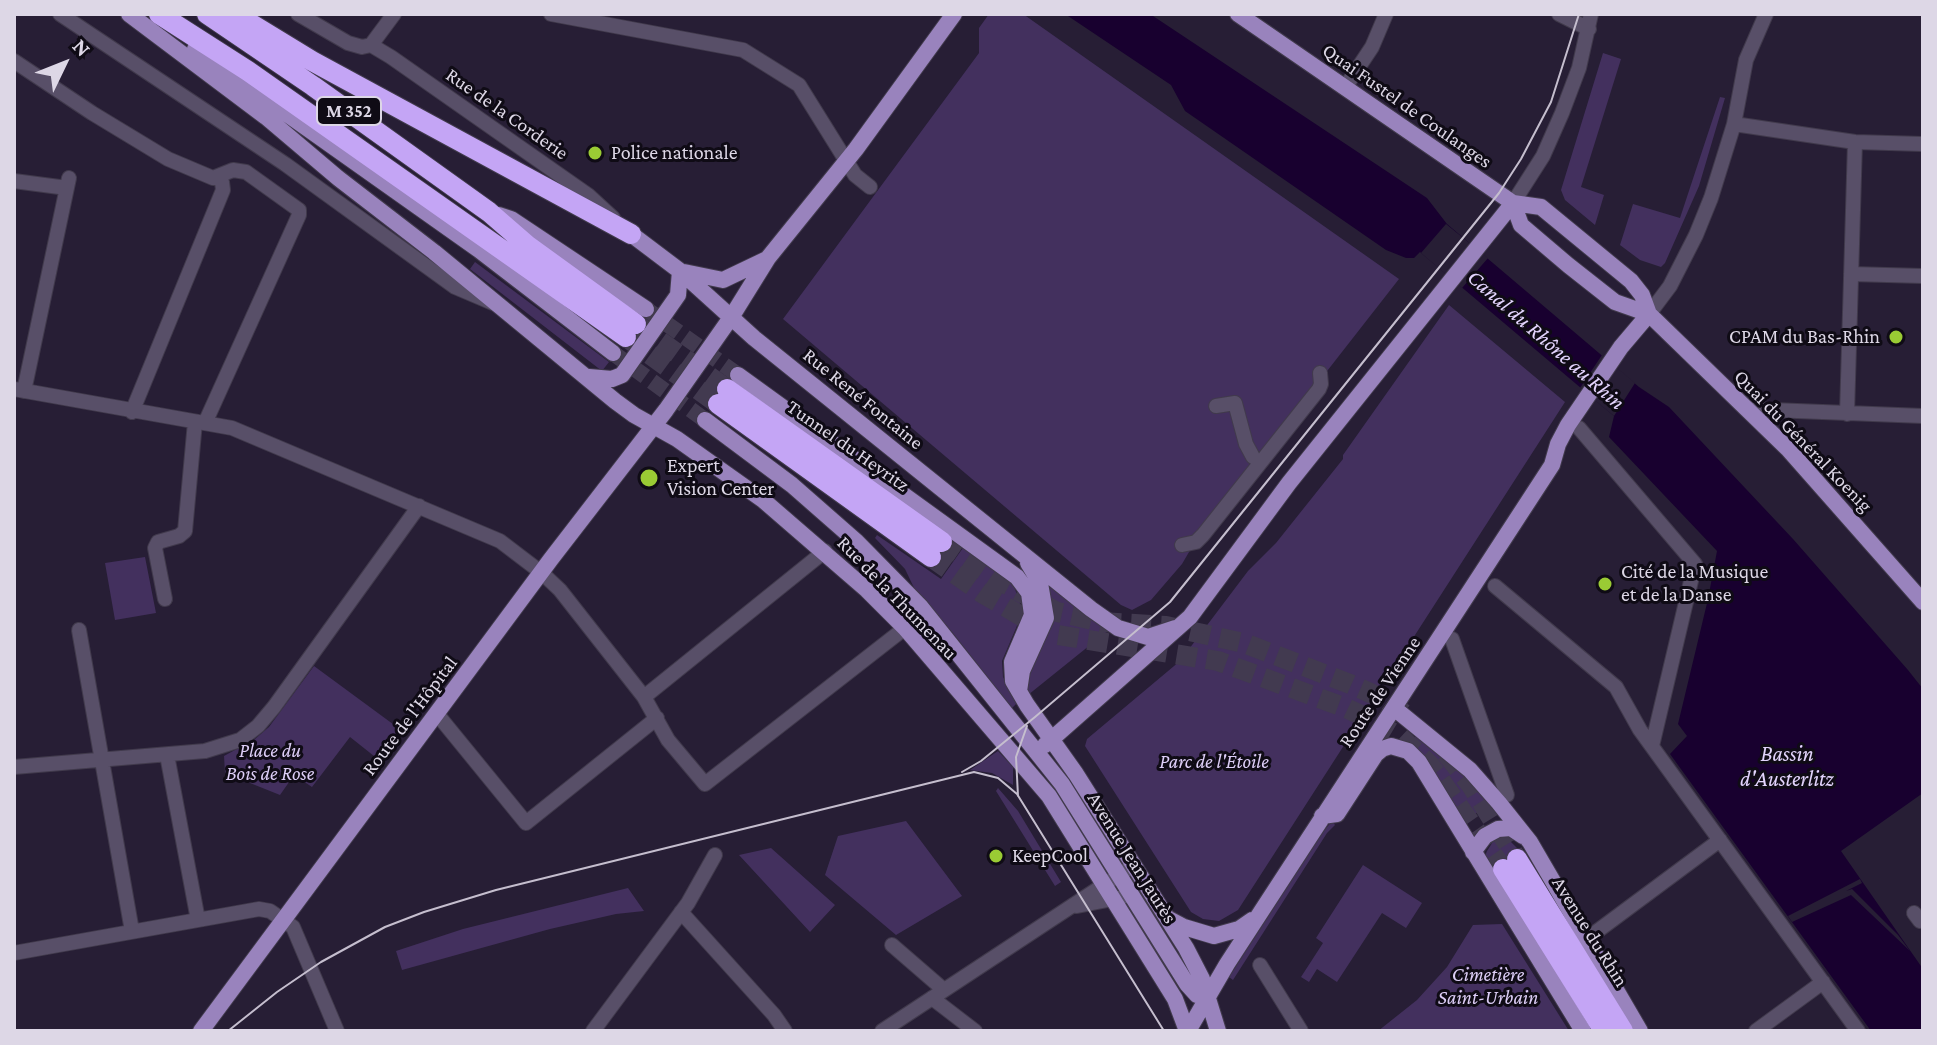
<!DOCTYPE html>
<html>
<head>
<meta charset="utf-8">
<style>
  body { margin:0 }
  #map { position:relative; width:1937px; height:1045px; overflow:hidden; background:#271e35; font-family:"Crimson Pro",serif }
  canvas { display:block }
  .frame { position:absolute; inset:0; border:16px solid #ddd7e6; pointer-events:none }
  .north { position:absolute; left:24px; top:24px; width:80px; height:80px; -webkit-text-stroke:6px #0f0b15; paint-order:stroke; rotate:47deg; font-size:22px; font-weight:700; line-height:32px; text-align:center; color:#ddd7e6 }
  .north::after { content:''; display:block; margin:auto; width:28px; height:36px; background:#ddd7e6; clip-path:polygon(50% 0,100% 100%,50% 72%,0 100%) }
</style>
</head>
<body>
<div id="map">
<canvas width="1937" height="1045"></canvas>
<div class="frame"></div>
<div class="north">N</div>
</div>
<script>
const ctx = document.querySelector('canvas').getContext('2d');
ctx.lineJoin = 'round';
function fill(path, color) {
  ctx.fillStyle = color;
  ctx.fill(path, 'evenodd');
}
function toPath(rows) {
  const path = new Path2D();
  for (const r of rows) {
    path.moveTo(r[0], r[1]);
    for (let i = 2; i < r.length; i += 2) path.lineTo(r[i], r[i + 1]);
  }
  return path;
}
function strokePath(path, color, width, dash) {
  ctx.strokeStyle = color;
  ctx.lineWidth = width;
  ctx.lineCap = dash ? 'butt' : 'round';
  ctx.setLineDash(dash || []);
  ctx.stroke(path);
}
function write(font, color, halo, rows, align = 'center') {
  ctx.font = font + ' "Crimson Pro",serif';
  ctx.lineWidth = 6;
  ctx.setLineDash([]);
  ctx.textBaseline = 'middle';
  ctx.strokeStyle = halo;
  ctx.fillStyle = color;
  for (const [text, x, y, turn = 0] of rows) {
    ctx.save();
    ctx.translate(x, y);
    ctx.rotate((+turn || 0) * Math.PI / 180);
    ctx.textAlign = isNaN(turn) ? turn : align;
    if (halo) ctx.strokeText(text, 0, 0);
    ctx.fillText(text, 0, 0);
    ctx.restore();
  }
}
fill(toPath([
  [989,14,1023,14,1399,279,1199,535,1182,564,1151,600,1132,610,1121,605,783,319,979,53,979,28],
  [1603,53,1621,59,1581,187,1604,195,1595,225,1565,200,1561,190],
  [1720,97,1725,98,1699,186,1665,263,1661,267,1640,260,1620,245,1633,204,1680,218],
  [475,262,609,362,602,371,470,269],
  [1449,305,1565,402,1238,910,1219,921,1203,919,1191,912,1085,746,1087,739,1180,661,1248,571,1276,543,1343,459,1343,455],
  [877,535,941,579,965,545,1012,581,1020,603,1019,621,1002,661,1003,677,1017,703,1012,708,952,632,917,594,905,569,875,538],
  [145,557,156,613,115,620,105,563],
  [1044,578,1110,629,1028,695,1026,674],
  [314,666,401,730,379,760,350,737,312,787,294,775,280,795,225,773,224,756,255,739,269,727],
  [1417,734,1452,762,1491,802,1462,824,1410,745],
  [998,751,1013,767,1013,785,992,773,970,770],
  [998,788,1018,811,1061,882,1055,886,996,791],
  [906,821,962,896,896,935,825,875,838,836],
  [1332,821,1335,825,1327,833,1233,980,1229,977,1323,832],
  [1505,836,1521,852,1492,872,1485,856,1487,851,1494,840],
  [771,848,835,905,810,932,739,855],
  [1363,865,1422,903,1406,928,1382,913,1337,982,1317,969,1309,982,1301,977,1323,943,1316,938],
  [628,888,644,911,616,914,550,929,402,970,396,951,463,929],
  [1502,924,1569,1031,1378,1031,1417,1000,1447,967,1473,925]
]), '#43305e');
fill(toPath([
  [1065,14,1150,14,1427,198,1447,224,1639,387,1669,407,1793,539,1908,670,1923,689,1923,793,1841,851,1923,969,1923,1031,1871,1031,1670,754,1687,736,1678,724,1708,599,1717,551,1609,437,1614,416,1420,252,1414,258,1406,258,1386,250,1185,111,1171,85]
]), '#18002f');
fill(toPath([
  [1446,224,1488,258,1462,288,1421,253],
  [1602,355,1635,383,1614,416,1580,388],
  [1860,879,1862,883,1846,891,1852,889,1898,935,1910,951,1851,895,1792,922,1788,916]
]), '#271e35');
strokePath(toPath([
  [646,309,738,375],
  [613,353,705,420]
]), '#423a50', 16, [16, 8]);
strokePath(toPath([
  [636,324,727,389],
  [626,337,718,404],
  [942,542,993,577,1057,612,1102,622,1166,626,1244,643,1350,684,1386,700,1408,717],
  [931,557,982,593,1052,634,1218,661,1346,708,1373,721,1400,737,1429,764,1503,869],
  [1446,753,1471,785,1517,859]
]), '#423a50', 20, [20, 10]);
const minor = toPath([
  [60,14,285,164,455,287,495,304],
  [298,14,348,43,362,47,371,45,391,57,588,195,613,218],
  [551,14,743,50,799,85,855,175,870,187],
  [1559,14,1589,29],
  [371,45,394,14],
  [14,61,92,113,168,159,213,178,233,170,246,172,299,210,299,215,205,423],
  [1346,86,1372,47,1386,14],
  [1734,124,1855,142,1923,144],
  [14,181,67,188],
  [1513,203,1543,156,1562,113,1579,68,1591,14],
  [1851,274,1923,276],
  [1649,314,1670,286,1696,235,1711,198,1734,124,1746,60,1766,14],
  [14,389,232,428,500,541,542,573,560,590,644,697,668,740,705,784,905,628],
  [24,391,69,178],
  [1216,406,1235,403,1246,444,1253,457],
  [1747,409,1923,416],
  [132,412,223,190,222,182,217,177],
  [1847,414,1855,142],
  [1579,428,1695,564,1652,746],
  [1182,545,1196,542,1203,535,1319,389,1321,384,1320,373],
  [1495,586,1616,687,1640,730,1858,1031],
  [165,599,155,548,158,542,179,536,185,531,195,422],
  [79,630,132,931],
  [1452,639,1507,795],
  [644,697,825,551],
  [437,714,526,823,657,718],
  [167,755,198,920],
  [14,767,205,751,240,740,258,726,274,707,419,506],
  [1077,906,1123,897],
  [681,912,774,1015,785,1031],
  [1914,913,1920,921],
  [1588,938,1720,840],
  [892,945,944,990],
  [14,953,259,909,270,911,293,927,337,1031],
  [1260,965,1301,1031],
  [932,998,975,1031],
  [593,1031,688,903,715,855],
  [882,1031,1128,869],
  [1756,1031,1823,982]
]);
const major = toPath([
  [129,14,266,117,338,178,434,252,615,401,634,415,677,439,763,500,867,590,905,628,1049,796,1175,999,1187,1031],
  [1238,14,1513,203,1541,207,1631,281,1642,295,1649,314,1788,449,1923,602],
  [195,49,479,250,613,353],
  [1513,203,1521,225,1568,265,1615,302,1649,314],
  [499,215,511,219,646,309],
  [631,234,680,271,754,338,1091,609,1118,628,1148,637,1175,628],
  [684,272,723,280,767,259],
  [738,375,1017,577,1029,593,1032,615,1012,662,1013,681,1027,705,1076,774,1186,948,1202,979,1218,1031],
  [589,377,612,379,622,375,678,295,680,271],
  [705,420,792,485,857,542,920,606,1062,784,1187,984,1197,995,1208,999],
  [1019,691,1022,671,1046,618,1040,583,1028,563],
  [1394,708,1470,770,1499,803,1530,842,1640,1031],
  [1045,745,1190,617,1289,483,1513,203],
  [1322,816,1337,814,1376,754,1382,749,1391,746,1408,751,1419,762,1583,1031],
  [1473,852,1485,836,1498,829,1511,828,1523,836],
  [1167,918,1184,927,1214,936,1239,929,1252,920],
  [201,1031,551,559,666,410,732,316,768,258,856,149,954,14],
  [1188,1031,1227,964,1552,465,1558,444,1568,425,1621,347,1649,314]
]);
const highway = toPath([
  [159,14,248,71,626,337],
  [207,14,313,86,489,212,527,245,636,324],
  [235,14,312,61,631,234],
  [727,389,942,542],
  [718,404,931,557],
  [1517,859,1623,1031],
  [1503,869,1604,1031]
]);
strokePath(minor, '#413a4c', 16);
strokePath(major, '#413a4c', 18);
strokePath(highway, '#413a4c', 22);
strokePath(minor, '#584f68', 14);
strokePath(major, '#9983bd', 16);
strokePath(highway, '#c4a5f5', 20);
strokePath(toPath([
  [962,772,981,761,1035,717,1170,602,1499,193,1521,159,1551,102,1579,14],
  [1018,796,1016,757,1027,726],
  [228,1031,277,992,321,962,385,927,424,912,496,890,974,772,998,778,1017,794,1164,1031]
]), '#c5bece', 2);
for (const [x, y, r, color] of [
  [595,153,8,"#9acb34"],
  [1896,337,8,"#9acb34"],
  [649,478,10,"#9acb34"],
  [1605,584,8,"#9acb34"],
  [996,856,8,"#9acb34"]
]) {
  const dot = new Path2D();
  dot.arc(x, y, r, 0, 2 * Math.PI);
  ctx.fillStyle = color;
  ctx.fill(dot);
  strokePath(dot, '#0f0b15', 3);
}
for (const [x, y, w] of [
  [349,111,64]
]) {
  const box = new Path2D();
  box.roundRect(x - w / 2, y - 14, w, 28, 6);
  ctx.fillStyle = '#0f0b15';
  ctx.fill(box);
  strokePath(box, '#ddd7e6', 2);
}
write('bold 18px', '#ddd7e6', null, [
  ["M 352",349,111]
]);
write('20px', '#ddd7e6', '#0f0b15', [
  ["Quai Fustel de Coulanges",1407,106,35],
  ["Rue de la Corderie",507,114,35],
  ["Rue René Fontaine",863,399,39],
  ["Quai du Général Koenig",1803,441,46],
  ["Tunnel du Heyritz",848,446,35],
  ["Rue de la Thumenau",897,598,46],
  ["Route de Vienne",1380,692,-56],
  ["Route de l'Hôpital",410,716,-53],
  ["Avenue Jean Jaurès",1132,858,58],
  ["Avenue du Rhin",1590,932,58]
]);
write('20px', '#ddd7e6', '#0f0b15', [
  ["Police nationale",611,153],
  ["CPAM du Bas-Rhin",1880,337,"right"],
  ["Expert",667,466],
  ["Vision Center",667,489],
  ["Cité de la Musique",1621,572],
  ["et de la Danse",1621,595],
  ["KeepCool",1012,856]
], 'left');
write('italic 20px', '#ddcef7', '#0f0b15', [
  ["Place du",270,751],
  ["Bois de Rose",270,774],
  ["Parc de l'Étoile",1214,762],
  ["Cimetière",1488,975],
  ["Saint-Urbain",1488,998]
]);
write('italic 22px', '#e3d4fd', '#0f0b15', [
  ["Canal du Rhône au Rhin",1546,340,41],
  ["Bassin",1787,754],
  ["d'Austerlitz",1787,779]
]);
</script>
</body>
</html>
